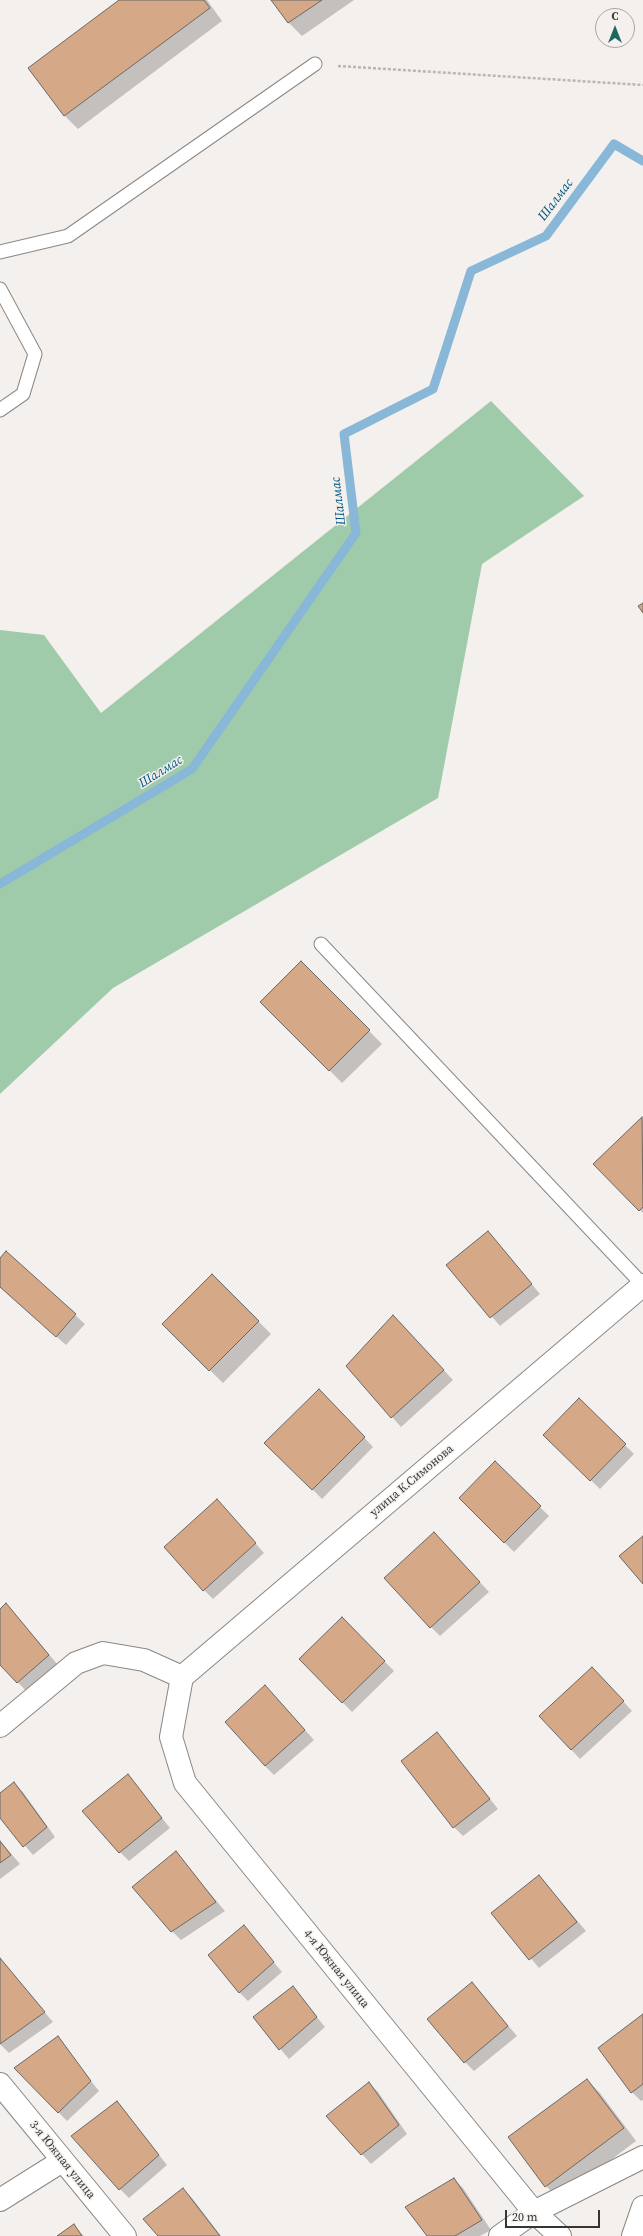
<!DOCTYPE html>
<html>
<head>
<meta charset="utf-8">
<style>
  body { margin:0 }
  #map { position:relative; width:643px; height:2236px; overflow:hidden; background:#f4f0ed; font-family:"Source Serif 4",serif }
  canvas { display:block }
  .north { position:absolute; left:595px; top:8px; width:40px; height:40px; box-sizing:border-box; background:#f4f0ed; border:1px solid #a8a5a3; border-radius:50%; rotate:0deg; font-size:11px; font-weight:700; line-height:16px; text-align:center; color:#373534 }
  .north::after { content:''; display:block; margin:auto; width:14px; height:18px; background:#1f685f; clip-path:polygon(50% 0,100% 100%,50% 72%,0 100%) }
  .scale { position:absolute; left:505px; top:2210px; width:95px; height:18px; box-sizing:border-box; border:2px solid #373534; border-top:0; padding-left:5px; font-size:12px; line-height:14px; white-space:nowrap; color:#373534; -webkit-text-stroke:3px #f4f0ed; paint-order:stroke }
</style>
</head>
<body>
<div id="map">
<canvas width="643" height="2236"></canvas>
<div class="north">С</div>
<div class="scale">20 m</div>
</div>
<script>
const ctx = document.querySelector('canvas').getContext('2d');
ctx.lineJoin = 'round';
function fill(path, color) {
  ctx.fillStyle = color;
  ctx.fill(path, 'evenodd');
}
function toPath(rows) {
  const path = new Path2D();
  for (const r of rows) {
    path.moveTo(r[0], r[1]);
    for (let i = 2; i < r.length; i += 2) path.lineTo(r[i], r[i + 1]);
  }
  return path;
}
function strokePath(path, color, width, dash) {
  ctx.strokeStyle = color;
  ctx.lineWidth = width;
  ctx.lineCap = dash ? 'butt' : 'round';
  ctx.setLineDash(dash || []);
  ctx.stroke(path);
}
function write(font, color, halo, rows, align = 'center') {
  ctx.font = font + ' "Source Serif 4",serif';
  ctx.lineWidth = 3;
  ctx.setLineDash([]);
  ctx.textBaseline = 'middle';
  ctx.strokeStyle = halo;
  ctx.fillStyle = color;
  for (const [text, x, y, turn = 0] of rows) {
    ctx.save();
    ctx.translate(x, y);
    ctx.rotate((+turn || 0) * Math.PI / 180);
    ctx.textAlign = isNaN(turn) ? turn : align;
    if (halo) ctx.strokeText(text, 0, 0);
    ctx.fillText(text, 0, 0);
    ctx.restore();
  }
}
fill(toPath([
  [491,401,584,496,482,564,438,798,113,988,0,1094,0,630,44,635,101,713]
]), '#9fcbaa');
fill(toPath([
  [120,0,207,0,222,21,78,129,65,116,29,68],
  [273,0,354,0,302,36,289,23],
  [301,963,382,1044,342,1083,262,1002],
  [642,1118,643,1119,643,1213,595,1164],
  [488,1232,540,1294,500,1326,448,1265],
  [6,1253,85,1324,66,1345,0,1287,0,1260],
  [212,1275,271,1334,223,1383,163,1324],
  [402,1325,453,1380,401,1427,347,1366],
  [328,1399,373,1447,322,1499,266,1443],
  [579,1400,634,1454,600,1489,544,1435],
  [495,1463,549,1516,514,1552,460,1498],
  [226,1510,264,1553,213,1599,204,1590],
  [443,1542,489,1592,440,1636,431,1627],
  [6,1604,58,1665,27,1692,0,1663,0,1610],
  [342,1618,394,1671,352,1712,300,1659],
  [601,1677,632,1711,580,1759,540,1716],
  [275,1696,314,1740,274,1775,265,1766],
  [437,1733,498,1809,463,1836,454,1827],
  [128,1776,170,1828,129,1861,120,1852],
  [14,1783,23,1792,55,1837,33,1855,0,1816,0,1794],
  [0,1841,20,1864,0,1879],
  [175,1853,225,1911,181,1940,172,1931],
  [539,1876,586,1931,539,1968,493,1913],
  [244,1927,282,1972,248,2001,239,1992],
  [0,1960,53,2022,9,2053,0,2044],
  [472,1983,517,2036,474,2071,465,2062],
  [293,1988,325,2027,289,2059,254,2018],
  [643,2015,643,2100,641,2101,632,2092],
  [57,2038,99,2091,67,2121,15,2068],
  [587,2080,600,2093,636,2141,559,2199,546,2186],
  [369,2083,378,2092,407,2134,371,2164,328,2116],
  [117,2102,167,2165,129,2198,120,2189],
  [454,2179,463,2188,491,2230,480,2236,428,2236],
  [183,2189,192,2198,221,2236,160,2236],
  [73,2225,84,2236,59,2236]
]), '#0003');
strokePath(toPath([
  [0,884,192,769,356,533,344,434,433,389,471,271,546,236,614,144,643,161]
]), '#88b7d8', 9);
const building = toPath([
  [119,0,204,0,210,8,64,116,28,68,119,0],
  [271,0,322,0,288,23,271,0],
  [643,603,643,613,638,606,643,603],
  [301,961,370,1030,329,1071,260,1002,301,961],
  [642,1117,643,1207,639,1211,593,1164,642,1117],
  [488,1231,532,1284,490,1318,446,1265,488,1231],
  [6,1251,76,1314,56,1337,0,1287,0,1258,6,1251],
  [212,1274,259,1321,209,1371,162,1324,212,1274],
  [393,1315,444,1370,391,1418,346,1366,393,1315],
  [319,1389,365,1437,312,1490,264,1443,319,1389],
  [579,1398,626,1444,590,1481,543,1435,579,1398],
  [495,1461,541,1506,504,1543,459,1498,495,1461],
  [217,1499,256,1543,203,1591,164,1547,217,1499],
  [434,1532,480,1582,430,1628,384,1578,434,1532],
  [643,1536,643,1584,619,1556,643,1536],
  [6,1603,49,1655,17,1683,0,1665,0,1609,6,1603],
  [342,1617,385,1661,342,1703,299,1659,342,1617],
  [592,1667,624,1701,571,1750,539,1716,592,1667],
  [265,1685,305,1730,265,1766,225,1722,265,1685],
  [437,1732,490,1799,453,1828,401,1761,437,1732],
  [128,1774,162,1818,119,1853,82,1811,128,1774],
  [14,1782,47,1827,23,1847,0,1818,0,1793,14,1782],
  [0,1841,11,1855,0,1863,0,1841],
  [176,1851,216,1902,171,1932,132,1887,176,1851],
  [539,1875,577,1922,529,1960,491,1913,539,1875],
  [244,1925,274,1962,239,1993,208,1955,244,1925],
  [0,1958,45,2012,0,2044,0,1958],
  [472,1982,508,2026,464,2063,427,2019,472,1982],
  [293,1986,317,2017,279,2050,253,2017,293,1986],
  [643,2014,643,2084,631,2093,598,2048,643,2014],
  [58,2036,91,2081,58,2113,14,2068,58,2036],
  [587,2079,624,2128,545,2187,508,2137,587,2079],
  [369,2082,399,2125,361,2155,326,2116,369,2082],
  [117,2101,159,2155,119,2190,71,2136,117,2101],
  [454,2178,482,2220,455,2236,427,2236,405,2207,454,2178],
  [183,2188,220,2236,158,2236,143,2219,183,2188],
  [74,2224,82,2236,57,2236,74,2224]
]);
fill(building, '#d5a888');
strokePath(building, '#6b6765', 1);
const service = toPath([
  [0,252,68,236,315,64],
  [0,289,35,354,23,394,0,410],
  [321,944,643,1285]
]);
const minor = toPath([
  [182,1677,171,1737,185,1783,534,2212,560,2236],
  [182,1677,643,1285],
  [0,1726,76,1663,103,1653,144,1660,182,1677],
  [0,2084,125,2236],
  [0,2200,62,2161],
  [500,2236,534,2212,643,2157],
  [633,2236,643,2207]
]);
strokePath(service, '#8a8784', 15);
strokePath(minor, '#8a8784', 24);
strokePath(toPath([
  [338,66,643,85]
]), '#b9b6b3', 2.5, [3, 2]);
strokePath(service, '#fff', 13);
strokePath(minor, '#fff', 22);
write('12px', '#373534', '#f4f0ed', [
  ["улица К.Симонова",412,1481,-40],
  ["4-я Южная улица",336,1969,51],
  ["3-я Южная улица",62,2160,51]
]);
write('italic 13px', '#005883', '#f4f0ed', [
  ["Шалмас",556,200,-53],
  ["Шалмас",339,501,-97],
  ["Шалмас",161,772,-32]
]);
</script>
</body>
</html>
